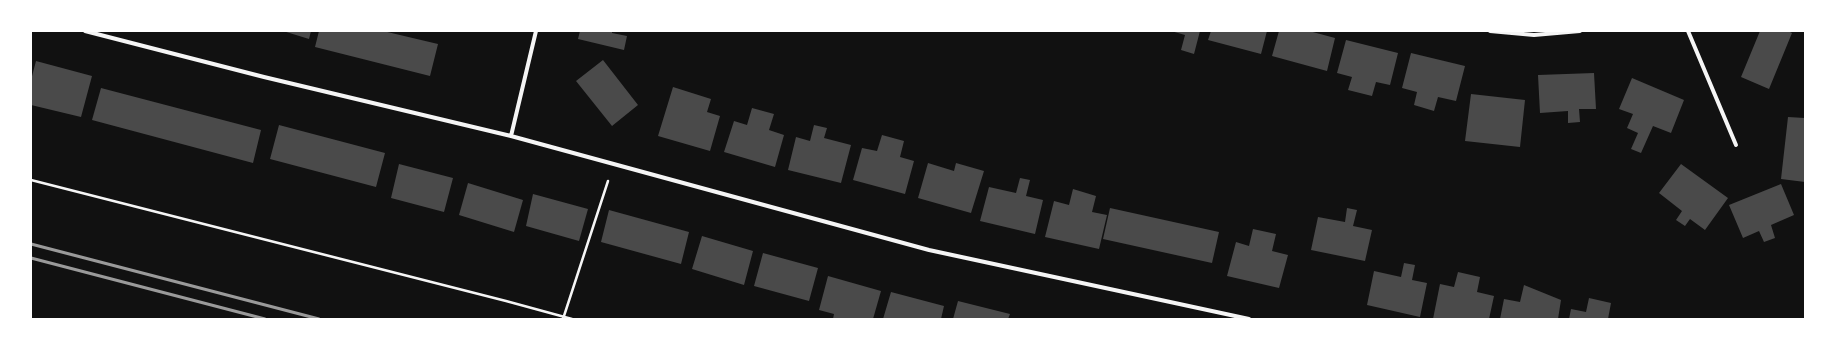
<!DOCTYPE html>
<html>
<head>
<meta charset="utf-8">
<style>
  body { margin:0 }
  #map { position:relative; width:1836px; height:350px; overflow:hidden; background:#111; font-family:Manrope,sans-serif }
  canvas { display:block }
  .frame { position:absolute; inset:0; border:32px solid #fff; pointer-events:none }
</style>
</head>
<body>
<div id="map">
<canvas width="1836" height="350"></canvas>
<div class="frame"></div>
</div>
<script>
const ctx = document.querySelector('canvas').getContext('2d');
ctx.lineJoin = 'round';
function fill(path, color) {
  ctx.fillStyle = color;
  ctx.fill(path, 'evenodd');
}
function toPath(rows) {
  const path = new Path2D();
  for (const r of rows) {
    path.moveTo(r[0], r[1]);
    for (let i = 2; i < r.length; i += 2) path.lineTo(r[i], r[i + 1]);
  }
  return path;
}
function strokePath(path, color, width, dash) {
  ctx.strokeStyle = color;
  ctx.lineWidth = width;
  ctx.lineCap = dash ? 'butt' : 'round';
  ctx.setLineDash(dash || []);
  ctx.stroke(path);
}
fill(toPath([
  [283,31,311,31,309,39],
  [319,31,383,31,438,44,430,76,315,47],
  [580,31,612,31,612,33,627,36,624,50,578,39],
  [1171,31,1200,31,1194,54,1181,50,1185,35],
  [1211,31,1267,31,1261,54,1208,40],
  [1279,31,1309,31,1335,38,1327,71,1272,56],
  [1760,31,1788,31,1792,33,1769,89,1741,77],
  [1346,40,1398,53,1390,85,1376,82,1372,96,1348,90,1352,77,1337,73],
  [1411,53,1465,66,1456,101,1438,97,1434,111,1414,105,1417,92,1402,88],
  [603,60,638,105,612,126,576,81],
  [36,61,92,76,81,117,31,105,31,80],
  [1594,73,1596,109,1579,109,1580,122,1568,123,1568,111,1540,113,1538,75],
  [1632,78,1684,100,1671,133,1653,126,1641,153,1631,149,1638,133,1627,128,1633,114,1619,109],
  [673,87,711,99,707,112,720,116,710,151,658,136],
  [101,88,261,130,253,163,92,120],
  [1471,94,1525,100,1520,147,1465,141],
  [752,108,774,114,769,130,784,135,775,167,724,152,734,121,747,125],
  [1788,117,1805,118,1805,182,1781,179],
  [279,125,385,153,376,187,270,159],
  [814,125,827,128,824,138,851,145,841,183,788,170,796,137,810,141],
  [882,135,904,141,900,157,914,161,905,194,853,180,862,148,877,151],
  [928,163,954,171,956,163,984,171,971,213,918,198],
  [399,164,453,178,444,212,391,198],
  [1681,164,1728,198,1705,230,1690,219,1685,226,1676,220,1682,211,1659,193],
  [1020,178,1030,180,1026,196,1043,200,1035,234,980,221,989,187,1016,193],
  [468,183,523,200,514,232,459,215],
  [1781,184,1794,215,1771,225,1775,238,1764,242,1759,231,1743,238,1729,205],
  [1073,189,1096,196,1092,212,1107,215,1099,249,1045,237,1054,201,1069,205],
  [533,194,588,209,579,241,526,226],
  [1110,208,1219,232,1212,263,1103,239],
  [1347,208,1357,210,1353,226,1372,230,1365,261,1311,250,1318,217,1345,222],
  [609,210,689,232,681,264,601,242],
  [1253,229,1276,234,1272,251,1288,255,1279,288,1227,276,1236,242,1249,246],
  [702,236,753,251,744,285,692,269],
  [763,253,818,268,809,301,754,286],
  [1404,263,1415,265,1412,280,1427,283,1420,317,1367,305,1374,271,1401,277],
  [1458,272,1480,277,1477,292,1494,296,1489,319,1433,319,1440,284,1454,287],
  [828,276,881,291,873,319,833,319,834,314,819,310],
  [1524,285,1561,300,1558,319,1500,319,1504,299,1520,302],
  [891,292,944,306,941,319,883,319],
  [1589,298,1611,303,1608,319,1569,319,1571,309,1586,312],
  [958,301,1010,314,1008,319,953,319]
]), '#4a4a4a');
strokePath(toPath([
  [31,180,506,301,572,319],
  [563,319,608,181]
]), '#f5f5f5', 2.5);
strokePath(toPath([
  [85,31,264,77,511,136,929,250,1249,319],
  [1490,31,1534,35,1580,31],
  [1688,31,1736,145],
  [511,136,536,31]
]), '#f5f5f5', 4);
strokePath(toPath([
  [31,244,319,319],
  [31,258,265,319]
]), '#9a9a9a', 3);
</script>
</body>
</html>
